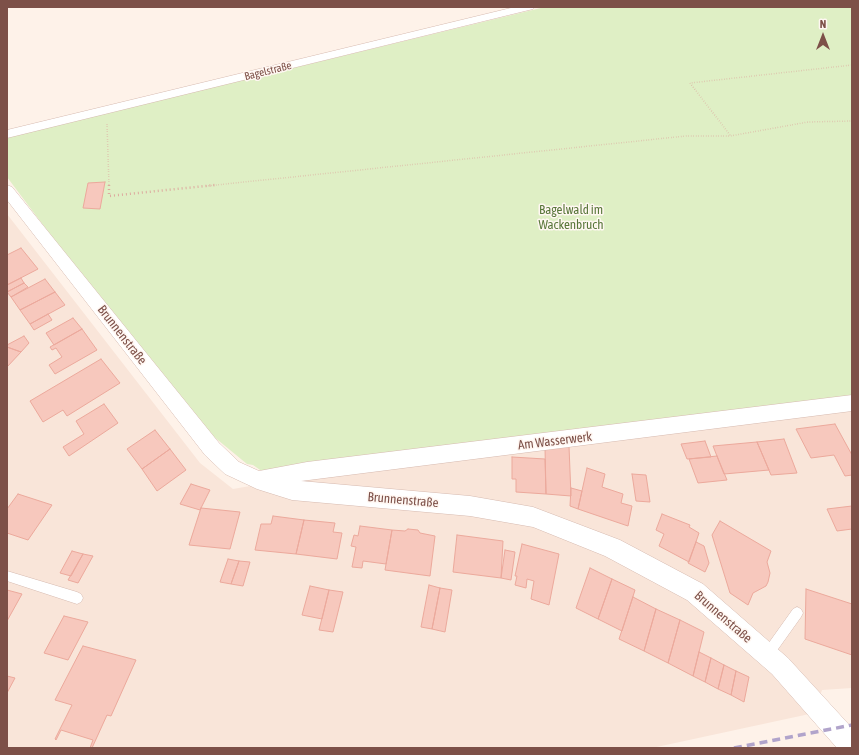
<!DOCTYPE html>
<html>
<head>
<meta charset="utf-8">
<style>
  body { margin:0 }
  #map { position:relative; width:859px; height:755px; overflow:hidden; background:#fef2e9; font-family:"Asap Condensed",sans-serif }
  canvas { display:block }
  .frame { position:absolute; inset:0; border:8px solid #7d5048; pointer-events:none }
  .north { position:absolute; left:803px; top:16px; width:40px; height:40px; -webkit-text-stroke:3px #fff7f2; paint-order:stroke; rotate:0deg; font-size:11px; font-weight:700; line-height:16px; text-align:center; color:#7d5048 }
  .north::after { content:''; display:block; margin:auto; width:14px; height:18px; background:#7d5048; clip-path:polygon(50% 0,100% 100%,50% 72%,0 100%) }
</style>
</head>
<body>
<div id="map">
<canvas width="859" height="755"></canvas>
<div class="frame"></div>
<div class="north">N</div>
</div>
<script>
const ctx = document.querySelector('canvas').getContext('2d');
ctx.lineJoin = 'round';
function fill(path, color) {
  ctx.fillStyle = color;
  ctx.fill(path, 'evenodd');
}
function toPath(rows) {
  const path = new Path2D();
  for (const r of rows) {
    path.moveTo(r[0], r[1]);
    for (let i = 2; i < r.length; i += 2) path.lineTo(r[i], r[i + 1]);
  }
  return path;
}
function strokePath(path, color, width, dash) {
  ctx.strokeStyle = color;
  ctx.lineWidth = width;
  ctx.lineCap = dash ? 'butt' : 'round';
  ctx.setLineDash(dash || []);
  ctx.stroke(path);
}
function write(font, color, halo, rows, align = 'center') {
  ctx.font = font + ' "Asap Condensed",sans-serif';
  ctx.lineWidth = 3;
  ctx.setLineDash([]);
  ctx.textBaseline = 'middle';
  ctx.strokeStyle = halo;
  ctx.fillStyle = color;
  for (const [text, x, y, turn = 0] of rows) {
    ctx.save();
    ctx.translate(x, y);
    ctx.rotate((+turn || 0) * Math.PI / 180);
    ctx.textAlign = isNaN(turn) ? turn : align;
    if (halo) ctx.strokeText(text, 0, 0);
    ctx.fillText(text, 0, 0);
    ctx.restore();
  }
}
fill(toPath([
  [7,214,200,463,233,489,307,476,852,409,852,688,822,690,814,713,652,748,7,748]
]), '#f9e5d9');
fill(toPath([
  [545,7,852,7,852,399,263,472,253,465,247,464,213,436,64,253,7,177,7,137]
]), '#dfefc5');
const building = toPath([
  [105,182,100,209,83,208,88,183,105,182],
  [21,248,38,269,7,285,7,255,21,248],
  [21,278,24,283,7,292,7,285,21,278],
  [45,279,55,292,20,310,11,297,45,279],
  [24,283,28,287,11,297,7,292,24,283],
  [55,292,65,305,30,324,20,310,55,292],
  [48,314,52,320,34,330,30,324,48,314],
  [73,318,82,329,54,345,46,333,73,318],
  [82,329,97,350,55,374,49,365,62,357,56,348,52,350,50,347,82,329],
  [24,336,29,343,21,352,7,347,7,345,24,336],
  [7,347,21,352,7,367,7,347],
  [101,359,120,383,67,416,63,410,43,422,30,401,101,359],
  [104,404,118,423,69,456,63,447,84,434,76,421,104,404],
  [835,424,852,455,852,475,845,476,834,455,811,458,796,429,835,424],
  [155,430,170,449,142,469,127,449,155,430],
  [784,439,797,473,771,475,757,442,784,439],
  [705,441,711,457,687,459,681,444,705,441],
  [757,442,769,470,724,474,713,446,757,442],
  [569,446,571,496,546,494,545,448,569,446],
  [170,449,186,470,157,491,142,469,170,449],
  [717,456,727,480,698,483,689,459,717,456],
  [512,457,545,459,546,494,516,492,516,479,512,479,512,457],
  [587,468,605,474,602,487,623,494,621,503,632,506,628,526,578,509,587,468],
  [632,474,646,475,650,502,636,501,632,474],
  [191,484,210,490,200,510,180,504,191,484],
  [571,488,582,491,578,509,570,506,571,488],
  [18,494,52,505,28,540,7,533,7,509,18,494],
  [852,506,852,529,837,531,827,509,852,506],
  [201,508,240,512,230,549,189,545,201,508],
  [662,514,690,525,689,527,699,533,689,562,659,546,664,534,656,530,662,514],
  [273,516,304,520,296,554,255,550,261,524,271,524,273,516],
  [304,520,335,523,333,532,342,533,337,559,296,554,304,520],
  [720,521,771,551,767,562,770,573,768,582,766,586,753,593,748,605,730,593,712,535,720,521],
  [360,526,392,530,386,564,363,561,362,568,352,567,356,547,351,546,354,535,358,536,360,526],
  [408,529,418,530,420,533,435,536,430,576,385,570,392,530,405,531,408,529],
  [457,535,503,541,501,578,453,572,457,535],
  [696,542,704,546,709,563,705,572,688,563,696,542],
  [522,544,559,554,549,605,531,599,534,581,527,579,526,588,515,585,517,576,515,576,522,544],
  [505,550,515,552,511,580,501,578,505,550],
  [72,551,83,554,71,576,60,573,72,551],
  [83,554,93,556,78,583,68,580,83,554],
  [228,559,239,561,231,584,220,582,228,559],
  [239,561,250,562,243,586,231,584,239,561],
  [590,568,612,579,598,619,576,608,590,568],
  [612,579,635,590,622,631,598,619,612,579],
  [429,585,440,588,432,629,421,627,429,585],
  [310,586,329,590,322,619,302,615,310,586],
  [440,588,452,590,445,632,432,629,440,588],
  [806,589,852,604,852,655,805,639,806,589],
  [7,590,22,594,7,621,7,590],
  [329,590,343,592,333,632,319,630,329,590],
  [633,597,656,609,644,651,619,639,633,597],
  [656,609,680,620,668,663,644,651,656,609],
  [64,616,88,622,68,660,44,653,64,616],
  [680,620,704,632,693,676,668,663,680,620],
  [83,646,136,660,111,716,107,715,92,748,90,748,93,740,61,730,56,740,55,739,72,705,55,700,83,646],
  [699,652,711,658,705,682,693,676,699,652],
  [711,658,724,665,718,689,705,682,711,658],
  [724,665,736,671,731,695,718,689,724,665],
  [736,671,749,677,744,702,731,695,736,671],
  [7,676,15,678,7,693,7,676]
]);
fill(building, '#f7c8bd');
strokePath(building, '#eca99c', 1);
const lane = toPath([
  [7,571,77,592,81,594,83,598,81,602,77,604,7,581,7,571],
  [797,607,801,609,803,613,801,617,771,659,767,661,763,659,761,655,763,651,793,609,797,607]
]);
const street = toPath([
  [515,7,535,7,533,9,7,138,7,130,515,7],
  [7,185,12,187,219,443,239,462,259,471,307,462,852,395,852,411,301,481,470,496,533,507,620,540,703,584,788,658,852,728,852,748,837,748,772,674,687,600,605,556,533,527,470,516,292,500,257,489,225,474,205,455,7,200,7,185]
]);
strokePath(lane, '#d7bbb1', 1);
strokePath(street, '#d7bbb1', 1);
strokePath(toPath([
  [107,124,109,186],
  [730,135,690,83,852,65],
  [206,186,686,136,730,136,808,122,852,121]
]), '#ddaa9f', 1.5, [0.5, 2]);
strokePath(toPath([
  [109,185,109,196,215,185]
]), '#ddaa9f', 2.5, [1, 3]);
fill(lane, '#fff');
fill(street, '#fff');
strokePath(toPath([
  [734,748,852,725]
]), '#b1a4cb', 3.5, [8, 5]);
write('11px', '#7d5048', '#fff7f2', [
  ["Bagelstraße",268,71,-14]
]);
write('13px', '#59773a', '#fff7f2', [
  ["Bagelwald im",571,210],
  ["Wackenbruch",571,225]
]);
write('13px', '#7d5048', '#fff7f2', [
  ["Brunnenstraße",122,335,52],
  ["Am Wasserwerk",555,441,-7],
  ["Brunnenstraße",403,500,5],
  ["Brunnenstraße",723,617,41]
]);
</script>
</body>
</html>
